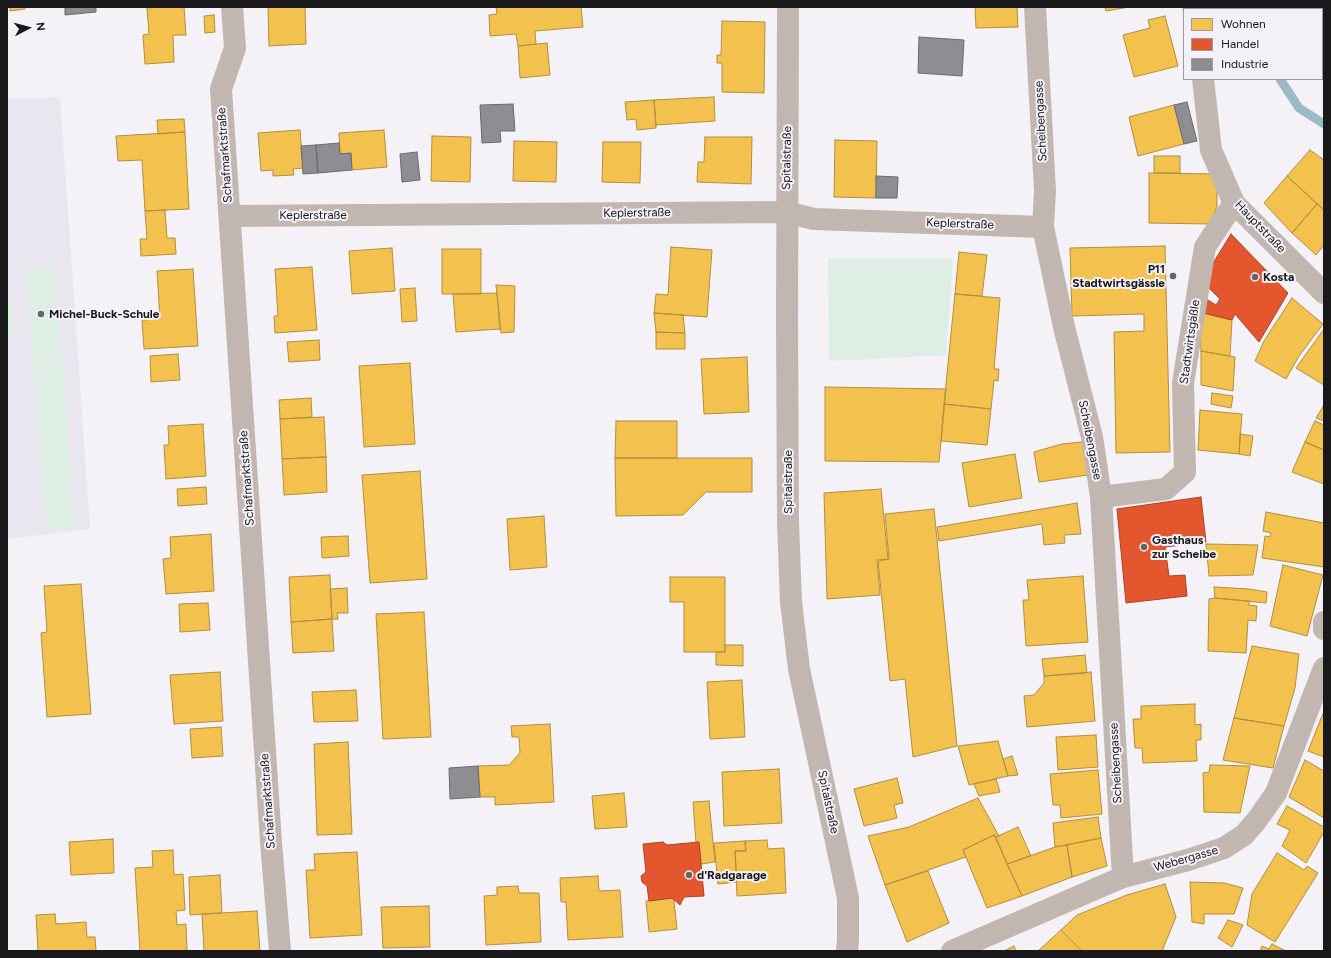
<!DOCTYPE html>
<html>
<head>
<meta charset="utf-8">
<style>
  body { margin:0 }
  #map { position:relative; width:1331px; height:958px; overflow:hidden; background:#f4f2f6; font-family:Figtree,sans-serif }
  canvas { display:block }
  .frame { position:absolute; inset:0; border:8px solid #19181b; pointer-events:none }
  .legend { position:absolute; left:1183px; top:8px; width:140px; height:72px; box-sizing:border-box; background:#f3f0f8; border:1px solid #9c9aa0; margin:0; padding:5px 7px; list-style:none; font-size:12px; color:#19181b }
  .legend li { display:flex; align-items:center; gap:8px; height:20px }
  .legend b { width:20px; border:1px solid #9c9aa0 }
  .north { position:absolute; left:8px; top:8px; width:40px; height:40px; -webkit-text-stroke:3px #f3f0f8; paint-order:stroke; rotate:84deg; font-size:11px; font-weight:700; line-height:16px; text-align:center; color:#19181b }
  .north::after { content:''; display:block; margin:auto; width:14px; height:18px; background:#19181b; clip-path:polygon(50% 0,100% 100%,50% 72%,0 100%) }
</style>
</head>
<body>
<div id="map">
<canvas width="1331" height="958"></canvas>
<div class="frame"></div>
<ul class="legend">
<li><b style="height:11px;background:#f2c14e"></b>Wohnen</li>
<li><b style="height:11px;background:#e4572e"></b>Handel</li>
<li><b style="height:11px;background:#8d8d92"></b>Industrie</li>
</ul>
<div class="north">N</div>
</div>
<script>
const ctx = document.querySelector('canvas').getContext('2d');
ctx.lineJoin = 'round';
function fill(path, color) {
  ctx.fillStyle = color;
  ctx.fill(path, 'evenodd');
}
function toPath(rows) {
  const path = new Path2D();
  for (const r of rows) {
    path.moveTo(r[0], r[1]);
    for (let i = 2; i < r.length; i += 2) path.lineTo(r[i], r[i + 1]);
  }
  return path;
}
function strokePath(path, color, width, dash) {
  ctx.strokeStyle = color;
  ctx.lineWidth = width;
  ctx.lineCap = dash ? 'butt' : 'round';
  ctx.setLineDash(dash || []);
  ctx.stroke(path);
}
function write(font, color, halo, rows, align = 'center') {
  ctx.font = font + ' Figtree,sans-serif';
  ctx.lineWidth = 4;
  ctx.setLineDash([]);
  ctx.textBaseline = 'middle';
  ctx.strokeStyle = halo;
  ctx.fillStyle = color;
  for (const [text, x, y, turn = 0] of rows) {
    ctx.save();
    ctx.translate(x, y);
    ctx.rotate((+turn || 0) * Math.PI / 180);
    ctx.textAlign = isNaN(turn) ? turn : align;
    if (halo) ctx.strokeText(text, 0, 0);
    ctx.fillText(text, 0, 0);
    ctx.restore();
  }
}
fill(toPath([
  [60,97,90,529,7,539,7,99]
]), '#e9e6f0');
fill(toPath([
  [7,253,14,336,7,337],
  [828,258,953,258,946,355,829,361],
  [55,266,75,528,46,530,26,269]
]), '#deeee4');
const homes = toPath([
  [10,7,25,7,25,9,10,11,10,7],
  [161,7,184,7,186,35,173,35,174,62,145,64,143,35,149,34,147,8,161,7],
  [268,7,305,7,306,44,269,46,268,7],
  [496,7,581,7,583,27,535,31,536,44,518,46,516,34,490,36,489,15,497,14,496,7],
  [975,7,1017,7,1018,27,976,28,975,7],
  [1105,7,1129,7,1106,11,1105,7],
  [214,15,215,32,205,33,204,16,214,15],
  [1165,16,1178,66,1134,77,1123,35,1150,28,1148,20,1165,16],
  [722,21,765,22,764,93,722,92,722,63,717,63,717,55,721,55,722,21],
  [547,43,550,75,520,78,518,46,547,43],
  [714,97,715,121,656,125,654,100,714,97],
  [654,100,656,128,637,130,636,119,627,120,625,102,654,100],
  [1174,105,1184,144,1138,156,1129,117,1174,105],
  [184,119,185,132,158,134,157,120,184,119],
  [300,130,303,168,293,169,294,175,273,176,273,170,261,171,258,133,300,130],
  [384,130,387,167,352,170,351,153,340,154,339,133,384,130],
  [185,132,189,209,145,211,142,160,118,161,116,136,185,132],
  [432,136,471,137,470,182,431,181,432,136],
  [705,137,752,137,751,184,697,182,698,162,704,162,705,137],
  [835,140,877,141,876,198,834,197,835,140],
  [514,141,557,142,556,182,513,181,514,141],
  [603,142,641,142,640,183,602,182,603,142],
  [1310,150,1324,160,1324,210,1287,176,1310,150],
  [1154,156,1180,156,1180,173,1154,173,1154,156],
  [1149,173,1217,174,1217,207,1210,224,1149,223,1149,173],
  [1287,176,1317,204,1292,233,1264,203,1287,176],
  [1317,204,1324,210,1324,245,1316,255,1292,233,1317,204],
  [165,210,167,238,175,238,176,254,141,256,140,239,147,239,145,211,165,210],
  [1165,246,1170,452,1116,453,1114,332,1144,331,1144,314,1072,316,1070,248,1165,246],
  [671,247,712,250,707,317,654,313,656,294,668,295,671,247],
  [392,248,395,291,352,294,349,251,392,248],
  [442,249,481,249,481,294,442,294,442,249],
  [959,252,987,255,982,296,955,294,959,252],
  [312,267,317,330,275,333,274,316,278,316,275,269,312,267],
  [193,269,198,346,144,349,142,320,160,319,157,271,193,269],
  [496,285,515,286,514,332,501,333,496,285],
  [415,288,417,321,402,322,400,289,415,288],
  [497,293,500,329,456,332,453,294,497,293],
  [955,294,1000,298,994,369,999,369,998,381,994,380,991,409,944,404,955,294],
  [1292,298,1323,324,1299,356,1286,379,1255,361,1264,341,1292,298],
  [1199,312,1232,320,1230,356,1201,351,1199,312],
  [654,313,683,315,685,333,656,332,654,313],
  [1324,329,1324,385,1296,368,1324,329],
  [656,332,685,333,685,349,656,349,656,332],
  [319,340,320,360,289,362,287,342,319,340],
  [1201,351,1235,357,1233,391,1201,385,1201,351],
  [178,354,180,380,151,382,150,356,178,354],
  [747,357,749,412,704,414,701,359,747,357],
  [410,363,415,444,364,447,359,366,410,363],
  [825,387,946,389,939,462,825,461,825,387],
  [1212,393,1233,396,1231,408,1211,404,1212,393],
  [311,398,312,417,280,419,279,400,311,398],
  [944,404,991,409,987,445,941,441,944,404],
  [1324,405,1324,421,1316,418,1324,405],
  [1200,410,1242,414,1239,454,1198,450,1200,410],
  [324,417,326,457,282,459,280,419,324,417],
  [616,421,677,421,677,458,615,458,616,421],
  [1315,421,1324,425,1324,450,1305,442,1315,421],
  [203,424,206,476,166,479,164,445,169,445,168,426,203,424],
  [1240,434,1253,436,1250,456,1239,454,1240,434],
  [1082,442,1088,475,1039,482,1034,452,1062,444,1082,442],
  [1305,442,1324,450,1324,484,1292,472,1305,442],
  [1015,454,1022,498,969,507,962,463,1015,454],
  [326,457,327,492,284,495,282,459,326,457],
  [615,458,752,458,752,492,706,492,683,515,616,516,615,458],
  [420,471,427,579,370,583,362,475,420,471],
  [206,487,207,504,178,506,177,489,206,487],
  [881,489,888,559,877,560,880,595,827,599,824,493,881,489],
  [1077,503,1081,534,1064,535,1065,543,1044,545,1042,524,939,541,937,527,1077,503],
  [934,509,957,746,913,757,905,679,890,681,878,561,889,559,885,514,934,509],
  [1266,512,1324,523,1324,567,1262,558,1265,536,1270,537,1271,533,1263,531,1266,512],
  [544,516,547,567,510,570,507,519,544,516],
  [211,534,214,591,166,594,163,559,171,558,170,537,211,534],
  [348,536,349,556,322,558,321,537,348,536],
  [1206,544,1258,545,1253,575,1209,576,1206,544],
  [1283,565,1323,575,1307,636,1270,626,1283,565],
  [330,575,332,619,291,622,289,577,330,575],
  [1083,576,1088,642,1026,646,1023,600,1029,600,1027,580,1083,576],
  [670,577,725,577,725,652,684,652,684,602,670,602,670,577],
  [81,584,91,714,47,717,41,633,47,632,44,586,81,584],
  [1214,587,1249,589,1267,592,1266,603,1215,598,1214,587],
  [347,588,348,613,337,613,338,619,332,619,330,589,347,588],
  [1215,598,1249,601,1249,605,1257,606,1256,621,1248,620,1246,653,1208,651,1209,599,1215,598],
  [208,603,210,630,180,632,179,604,208,603],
  [424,612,431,737,383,739,376,614,424,612],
  [332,619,334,651,293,653,291,622,332,619],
  [725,645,743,645,743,666,716,665,716,652,725,652,725,645],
  [1252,646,1299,654,1295,688,1284,726,1234,718,1252,646],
  [1085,655,1087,673,1044,676,1042,659,1085,655],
  [220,672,223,721,174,724,170,675,220,672],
  [1091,672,1095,721,1027,727,1024,696,1034,695,1044,683,1044,676,1091,672],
  [742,680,745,737,710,739,707,682,742,680],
  [356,690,358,721,314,722,312,692,356,690],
  [1195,704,1195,725,1201,724,1201,740,1196,740,1197,761,1143,763,1142,748,1135,748,1133,719,1141,719,1141,706,1195,704],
  [1324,711,1324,757,1308,751,1324,711],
  [1234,718,1284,726,1273,768,1223,760,1234,718],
  [550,724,554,802,495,805,495,797,480,797,478,766,509,765,520,753,519,737,512,737,511,726,550,724],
  [221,727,223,756,192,758,190,729,221,727],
  [1096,735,1098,767,1058,770,1056,737,1096,735],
  [998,741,1008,776,969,785,958,746,998,741],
  [348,742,352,834,317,835,314,744,348,742],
  [1012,756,1018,775,1008,776,1003,759,1012,756],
  [1305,760,1324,771,1324,818,1289,797,1305,760],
  [1210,765,1250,766,1240,813,1204,812,1203,773,1209,772,1210,765],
  [779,769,782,823,724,826,722,772,779,769],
  [1098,770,1102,814,1061,818,1060,805,1053,805,1050,774,1098,770],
  [897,778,903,803,894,805,897,818,864,826,854,789,897,778],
  [996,779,1000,792,979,796,974,784,996,779],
  [624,793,627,827,595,829,592,796,624,793],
  [978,798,999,836,996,837,994,835,963,850,966,857,885,885,868,836,909,827,978,798],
  [709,801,715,862,701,864,699,842,696,843,693,802,709,801],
  [1287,806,1324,827,1324,832,1306,863,1282,846,1290,830,1277,824,1287,806],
  [1098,817,1101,838,1055,847,1053,823,1098,817],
  [1018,827,1031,856,1007,864,996,837,1018,827],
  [994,835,1022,896,987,908,963,850,994,835],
  [1101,838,1107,866,1072,877,1067,845,1101,838],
  [113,839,114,873,71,875,69,842,113,839],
  [767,840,768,849,784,848,786,893,737,896,735,851,746,851,745,841,767,840],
  [745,841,746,851,735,851,737,882,718,884,714,843,745,841],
  [1067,845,1072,877,1022,896,1007,864,1055,847,1067,845],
  [173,850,174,875,183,874,185,910,176,911,177,925,186,924,187,951,140,951,135,868,153,867,152,851,173,850],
  [357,852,362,935,310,938,306,870,315,870,314,854,357,852],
  [1277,853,1304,870,1307,866,1318,873,1275,942,1247,925,1252,894,1277,853],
  [928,871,949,923,907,942,885,885,928,871],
  [220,875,222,913,190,915,189,877,220,875],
  [598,876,599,891,620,890,623,937,568,940,566,902,561,902,560,878,598,876],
  [1190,882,1224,883,1243,888,1234,914,1204,914,1204,924,1192,922,1190,882],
  [1165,884,1176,917,1162,951,1082,951,1061,930,1077,915,1127,895,1165,884],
  [518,886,519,893,539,893,541,942,486,945,484,896,497,895,497,887,518,886],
  [672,898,674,901,677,929,649,932,646,901,672,898],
  [429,906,430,947,383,948,381,907,429,906],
  [257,911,260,951,204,951,202,914,257,911],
  [55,914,56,924,86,922,87,937,95,937,96,951,38,951,36,915,55,914],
  [1228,920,1243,925,1232,947,1218,938,1228,920],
  [1061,930,1082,951,1038,951,1061,930],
  [1272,944,1286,951,1260,951,1262,946,1269,949,1272,944],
  [1014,946,1016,951,1004,951,1014,946]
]);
fill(homes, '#f2c14e');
strokePath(homes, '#b18e3f', 1);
const shops = toPath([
  [1231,234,1288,293,1259,342,1235,314,1232,320,1199,312,1201,296,1216,305,1220,299,1202,281,1231,234],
  [1201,497,1206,542,1165,547,1169,576,1185,575,1187,596,1126,603,1117,509,1201,497],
  [663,842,667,845,699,842,704,896,684,897,680,905,672,898,649,901,647,886,642,882,641,876,646,872,643,844,663,842]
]);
fill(shops, '#e4572e');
strokePath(shops, '#a74428', 1);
const industry = toPath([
  [65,7,96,7,96,12,65,15,65,7],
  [919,37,964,40,962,76,918,73,919,37],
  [1187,102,1197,141,1184,144,1174,105,1187,102],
  [513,104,515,131,500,131,501,142,482,143,480,105,513,104],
  [339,143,340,154,351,153,352,170,318,173,316,145,339,143],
  [316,145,318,173,303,174,301,146,316,145],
  [417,152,420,180,402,182,400,154,417,152],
  [876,176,898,177,897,198,876,198,876,176],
  [478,766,480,797,450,799,449,768,478,766]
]);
fill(industry, '#8d8d92');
strokePath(industry, '#6a6a6e', 1);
strokePath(toPath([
  [1256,7,1256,9],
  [1300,7,1301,9],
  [1322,71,1324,73],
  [1280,79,1299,108,1324,124]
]), '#9cb9c6', 9);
strokePath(toPath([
  [232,7,235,48,221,89,271,842,280,951],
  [1035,7,1045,191,1043,227,1064,327,1092,437,1101,497,1123,877],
  [1193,7,1194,9],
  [1203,79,1211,150,1234,203,1324,293],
  [230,216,786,212,814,219,1043,227],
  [1101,497,1166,489,1185,472,1183,383,1205,247,1234,203],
  [1324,622,1324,629],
  [952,951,1123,877,1188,860,1224,848,1244,835,1257,820,1276,793,1324,668]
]), '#c1b6b0', 22);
strokePath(toPath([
  [788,7,787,320,788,522,791,602,799,669,848,898,848,940,847,951]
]), '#c1b6b0', 22);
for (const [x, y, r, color] of [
  [1173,276,4,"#666468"],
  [1255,277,4,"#666468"],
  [41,314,4,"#666468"],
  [1144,547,4,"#666468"],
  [689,875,4,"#666468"]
]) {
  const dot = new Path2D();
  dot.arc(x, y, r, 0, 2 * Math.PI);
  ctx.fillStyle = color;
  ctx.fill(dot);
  strokePath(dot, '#f3f0f8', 1.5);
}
write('12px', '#19181b', '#f3f0f8', [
  ["Scheibengasse",1041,121,-93],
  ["Schafmarktstraße",225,155,-94],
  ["Spitalstraße",787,158,-89],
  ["Keplerstraße",637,213,-1],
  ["Keplerstraße",313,215],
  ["Keplerstraße",960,224,2],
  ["Hauptstraße",1260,227,46],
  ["Stadtwirtsgäßle",1190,342,-82],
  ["Scheibengasse",1090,440,79],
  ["Schafmarktstraße",247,478,-94],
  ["Spitalstraße",788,482,-90],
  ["Scheibengasse",1116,763,-93],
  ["Schafmarktstraße",268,801,-94],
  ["Spitalstraße",828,802,78],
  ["Webergasse",1186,859,-16]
]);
write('bold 12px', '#19181b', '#f3f0f8', [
  ["P11",1165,269,"right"],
  ["Stadtwirtsgässle",1165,283,"right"],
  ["Kosta",1263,277],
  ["Michel-Buck-Schule",49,314],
  ["Gasthaus",1152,540],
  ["zur Scheibe",1152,554],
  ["d'Radgarage",697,875]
], 'left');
</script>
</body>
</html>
